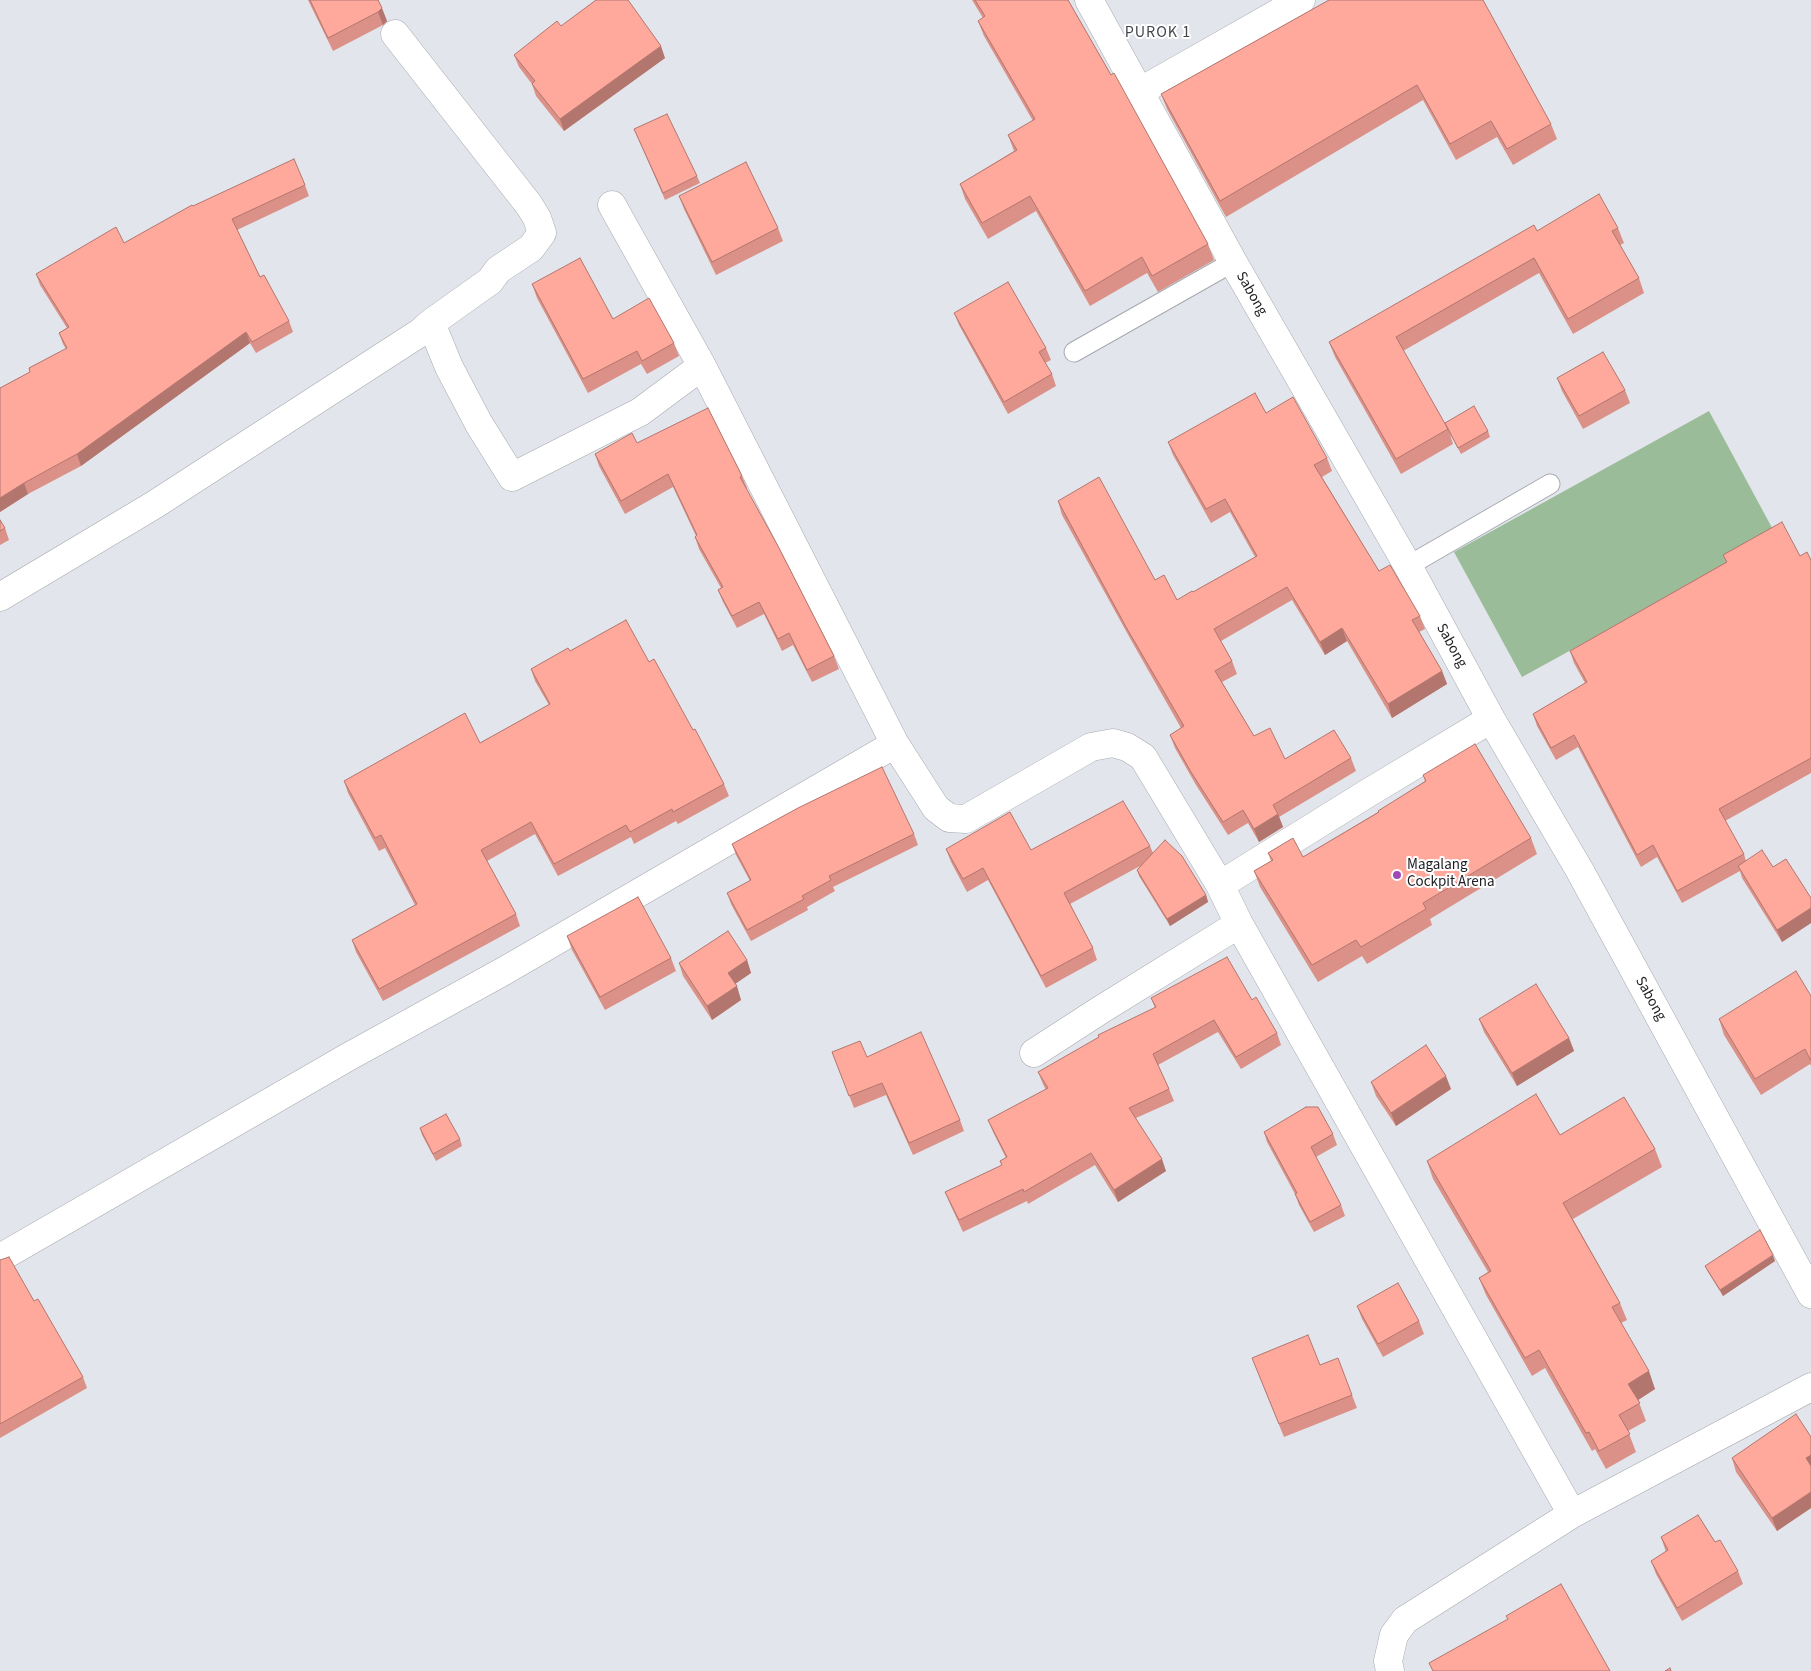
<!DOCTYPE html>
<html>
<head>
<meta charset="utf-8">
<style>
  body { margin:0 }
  canvas { display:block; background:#e2e5ec }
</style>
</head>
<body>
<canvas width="1811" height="1671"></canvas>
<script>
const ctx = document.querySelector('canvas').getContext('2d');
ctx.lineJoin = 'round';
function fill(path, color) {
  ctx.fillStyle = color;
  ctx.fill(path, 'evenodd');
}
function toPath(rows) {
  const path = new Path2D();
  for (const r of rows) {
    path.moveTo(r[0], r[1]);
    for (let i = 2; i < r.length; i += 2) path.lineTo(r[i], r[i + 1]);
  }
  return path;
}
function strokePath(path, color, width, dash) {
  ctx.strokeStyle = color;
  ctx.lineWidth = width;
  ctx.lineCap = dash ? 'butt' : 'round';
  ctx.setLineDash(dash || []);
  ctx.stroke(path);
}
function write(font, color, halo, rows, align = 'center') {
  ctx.font = font + ' "Source Sans 3",sans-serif';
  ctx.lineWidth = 4;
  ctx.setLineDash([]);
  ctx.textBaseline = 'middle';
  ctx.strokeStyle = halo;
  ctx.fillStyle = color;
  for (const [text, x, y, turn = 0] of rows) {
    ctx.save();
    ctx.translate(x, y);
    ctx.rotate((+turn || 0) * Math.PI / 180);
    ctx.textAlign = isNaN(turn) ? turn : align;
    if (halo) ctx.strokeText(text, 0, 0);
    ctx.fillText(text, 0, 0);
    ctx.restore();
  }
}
fill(toPath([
  [1709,411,1777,537,1522,677,1454,552]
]), '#9bbc98');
const service = toPath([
  [1074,352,1233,262],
  [1408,566,1550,484]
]);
const minor = toPath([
  [1089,0,1233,262,1408,566,1491,719,1580,871,1811,1294],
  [395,34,529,205,537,218,542,233,531,248,498,270,490,281,431,323],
  [1139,92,1301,0],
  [612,205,702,366],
  [0,597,154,505,421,332,431,323,449,367,479,424,512,477,640,412,702,366,895,744,936,808,949,818,966,819,1091,747,1113,743,1127,747,1143,757,1220,885,1239,924,1572,1514],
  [1220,885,1368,793,1491,719],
  [1034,1053,1102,1009,1239,924],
  [0,1258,348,1057,504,971,895,744],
  [1390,1671,1388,1661,1394,1635,1405,1620,1572,1514,1811,1387]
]);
strokePath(service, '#a6a9af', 21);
strokePath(minor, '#a6a9af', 29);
strokePath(service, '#fff', 19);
strokePath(minor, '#fff', 28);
fill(toPath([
  [308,0,378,0,387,21,383,25,333,51],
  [972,0,1068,0,1208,244,1214,260,1158,292,1147,273,1090,306,1036,211,988,239,965,199,960,184,1014,151,1008,135,1033,121,984,36,978,21,983,18],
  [1329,0,1551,124,1557,139,1513,165,1497,137,1456,160,1423,100,1226,217,1167,109,1161,94],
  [561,26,665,58,564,131,536,96,532,84,519,67,514,55],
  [634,129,697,176,700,183,665,200],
  [305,185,309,196,237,230,260,277,289,321,293,332,256,353,250,343,81,466,28,494,0,512,0,388,30,372,29,368,66,349,63,344,59,333,67,328,40,285,36,274,124,243,193,206],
  [679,196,778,228,783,241,716,275,684,209],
  [1618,228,1624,243,1620,245,1639,278,1644,293,1573,334,1539,273,1403,351,1445,424,1488,431,1490,437,1461,454,1450,434,1453,444,1401,474,1335,357,1329,342,1537,231],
  [532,284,613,319,674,343,679,356,647,374,641,364,588,393,537,298],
  [954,313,1046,348,1051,360,1045,363,1052,374,1056,386,1008,414,959,325],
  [1557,378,1625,390,1630,403,1583,429,1562,391],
  [1266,413,1327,458,1332,471,1322,477,1379,571,1420,616,1425,629,1419,632,1442,671,1447,684,1392,718,1347,641,1325,655,1292,600,1221,641,1232,661,1237,674,1222,682,1254,736,1285,759,1351,758,1356,771,1279,817,1283,827,1259,842,1248,823,1228,835,1196,785,1175,748,1170,735,1181,728,1131,640,1062,515,1058,501,1177,600,1193,592,1255,557,1230,512,1211,523,1173,455,1168,442],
  [637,443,742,476,747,488,746,489,834,656,839,669,812,682,793,645,782,651,764,614,737,628,723,602,718,590,721,588,699,549,695,537,696,536,673,487,625,514,599,466,595,454],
  [0,520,5,528,9,540,0,545],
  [1723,555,1800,556,1811,560,1811,773,1725,821,1744,854,1746,861,1773,867,1811,898,1811,923,1782,942,1742,878,1740,871,1682,903,1657,857,1641,867,1578,747,1556,760,1537,726,1533,714,1585,683,1574,663,1570,651,1726,562],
  [570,651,649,662,693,730,724,784,729,796,678,824,676,821,634,844,631,837,558,876,535,834,487,861,516,914,520,926,383,1001,356,952,352,940,415,905,385,848,379,851,348,793,344,781,480,743,549,705,535,681,531,669],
  [1423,775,1531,838,1537,854,1430,919,1432,925,1367,964,1362,956,1318,982,1260,887,1254,871,1271,861,1268,853,1303,857,1378,812,1425,781],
  [914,834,918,845,833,887,835,891,807,907,808,910,751,941,731,904,727,893,750,881,736,855,732,844],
  [1150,846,1153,853,1206,895,1208,902,1170,926,1139,876,1137,870,1140,866,1070,904,1093,948,1097,960,1046,988,988,880,967,892,951,862,946,849,1031,850],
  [567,936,671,958,676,971,605,1010,572,950],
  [747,960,751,973,735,984,741,1000,712,1020,683,976,679,963],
  [1811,996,1811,1066,1810,1064,1761,1095,1724,1035,1719,1019],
  [1151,998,1252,1000,1277,1033,1281,1045,1241,1069,1218,1032,1158,1065,1169,1089,1174,1101,1136,1118,1166,1171,1118,1202,1095,1165,1028,1204,1027,1201,963,1232,950,1204,945,1192,1002,1166,1000,1161,1006,1158,993,1132,988,1120,1046,1090,1043,1084,1038,1072,1155,1008],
  [1479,1019,1569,1038,1574,1051,1517,1086,1484,1032],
  [832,1052,867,1057,960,1120,964,1131,913,1155,886,1095,854,1108],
  [1371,1082,1451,1089,1396,1126,1376,1096],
  [420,1128,460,1139,462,1146,436,1161,422,1135],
  [1264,1132,1333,1134,1337,1145,1316,1157,1341,1205,1345,1216,1314,1232,1299,1205,1295,1194,1267,1142],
  [1560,1135,1655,1149,1662,1167,1573,1219,1620,1303,1627,1320,1621,1323,1655,1389,1638,1400,1646,1421,1628,1431,1636,1452,1606,1469,1595,1449,1592,1451,1545,1368,1532,1376,1486,1295,1479,1278,1488,1272,1433,1179,1427,1161],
  [0,1260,34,1301,83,1377,87,1388,0,1438],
  [1775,1261,1723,1296,1708,1272,1705,1266],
  [1357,1306,1419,1321,1424,1334,1383,1357,1362,1319],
  [1252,1358,1320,1365,1352,1395,1357,1408,1284,1437],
  [1811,1437,1811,1508,1777,1531,1736,1472,1732,1458],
  [1661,1537,1715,1542,1738,1571,1743,1584,1682,1621,1656,1574,1651,1561,1666,1552]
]), '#db9187');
fill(toPath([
  [382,8,387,21,383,25,378,12],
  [661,46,665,58,564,131,560,119],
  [246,332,250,343,81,466,77,454],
  [24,483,28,494,0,512,0,498],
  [1342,628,1347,641,1325,655,1320,642],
  [1442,671,1447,684,1392,718,1388,704],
  [1278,814,1283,827,1259,842,1254,829],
  [1206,895,1208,902,1170,926,1167,919],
  [1811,908,1811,923,1782,942,1777,930],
  [747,960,751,973,732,986,728,973],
  [737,986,741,1000,712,1020,707,1006],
  [1569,1038,1574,1051,1517,1086,1512,1073],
  [1446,1076,1451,1089,1396,1126,1391,1113],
  [1162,1159,1166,1171,1118,1202,1114,1190],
  [1773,1255,1775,1261,1723,1296,1720,1290],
  [1649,1371,1655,1389,1635,1402,1628,1384],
  [1811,1455,1811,1471,1806,1458],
  [1811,1492,1811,1508,1777,1531,1772,1518]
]), '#b2766e');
const building = toPath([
  [310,0,378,0,382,8,378,12,328,38,310,0],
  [596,0,628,0,661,46,560,119,532,84,535,81,514,55,557,21,561,26,596,0],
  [975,0,1068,0,1111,75,1114,73,1208,244,1152,276,1142,257,1085,291,1030,196,982,223,960,184,1017,150,1008,135,1035,119,978,21,985,16,975,0],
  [1329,0,1483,0,1551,124,1507,149,1491,121,1450,144,1417,85,1220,201,1161,94,1329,0],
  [667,114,697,176,663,193,634,129,667,114],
  [294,159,305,185,232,219,260,277,264,275,289,321,252,342,246,332,77,454,24,483,0,498,0,388,30,372,29,368,67,348,59,333,69,327,36,274,116,227,124,243,192,205,193,206,294,159],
  [746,162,778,228,712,262,679,196,746,162],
  [1599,194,1618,228,1612,231,1639,278,1568,319,1534,258,1396,337,1448,429,1396,459,1329,342,1534,225,1537,231,1599,194],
  [580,258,613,319,649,298,674,343,642,361,637,351,583,379,532,284,580,258],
  [1008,282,1046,348,1039,352,1052,374,1004,402,954,313,1008,282],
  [1603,352,1625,390,1579,416,1557,378,1603,352],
  [1255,393,1266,413,1293,397,1327,458,1314,465,1379,571,1390,565,1420,616,1412,620,1442,671,1388,704,1342,628,1320,642,1287,587,1214,629,1232,661,1215,671,1254,736,1270,728,1285,759,1334,730,1351,758,1273,805,1278,814,1254,829,1243,810,1223,822,1191,772,1170,735,1184,726,1126,627,1058,501,1099,477,1155,580,1164,575,1177,600,1192,591,1193,592,1257,556,1225,499,1206,509,1168,442,1255,393],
  [1474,406,1488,431,1458,448,1445,423,1474,406],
  [708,408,742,476,740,477,779,548,834,656,807,670,789,633,778,639,759,602,732,616,718,590,723,587,695,537,697,535,668,474,621,501,595,454,632,433,637,443,708,408],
  [0,520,5,528,0,531,0,520],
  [1782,522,1800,556,1807,552,1811,560,1811,758,1719,809,1744,854,1677,891,1653,845,1637,855,1574,735,1551,748,1533,714,1587,682,1570,651,1727,562,1723,555,1782,522],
  [626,620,649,662,654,659,693,730,695,729,724,784,673,812,672,809,630,832,626,825,554,864,531,822,481,850,516,914,379,989,352,940,417,904,381,835,375,838,344,781,465,713,480,743,550,704,531,669,568,648,570,651,626,620],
  [1475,744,1531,838,1423,903,1426,909,1361,947,1356,940,1312,965,1254,871,1273,860,1268,853,1293,838,1303,857,1379,812,1378,811,1426,781,1423,775,1475,744],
  [882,767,914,834,829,876,831,880,802,896,804,899,747,930,727,893,751,880,732,844,798,808,882,767],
  [1123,801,1150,846,1064,893,1093,948,1041,976,983,868,963,879,946,849,1010,812,1031,850,1123,801],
  [1165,840,1182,856,1206,895,1167,919,1137,870,1165,840],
  [1762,850,1773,867,1786,859,1811,898,1811,908,1777,930,1738,866,1762,850],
  [638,897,671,958,600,997,567,936,638,897],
  [728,931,747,960,728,973,737,986,707,1006,679,963,728,931],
  [1227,957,1252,1000,1256,997,1277,1033,1236,1057,1214,1020,1153,1054,1169,1089,1129,1108,1162,1159,1114,1190,1091,1153,1024,1192,1023,1189,959,1220,945,1192,1002,1165,1000,1161,1007,1157,988,1120,1048,1088,1038,1072,1099,1037,1098,1035,1156,1007,1151,998,1227,957],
  [1796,971,1811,996,1811,1061,1805,1049,1755,1079,1719,1019,1796,971],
  [1536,984,1569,1038,1512,1073,1479,1019,1536,984],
  [921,1032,960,1120,909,1143,882,1083,849,1096,832,1052,860,1041,867,1057,921,1032],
  [1426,1045,1446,1076,1391,1113,1371,1082,1426,1045],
  [1536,1094,1560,1135,1624,1097,1655,1149,1563,1203,1620,1303,1612,1307,1649,1371,1628,1384,1640,1403,1619,1415,1630,1434,1599,1451,1589,1432,1586,1433,1539,1350,1525,1358,1479,1278,1491,1271,1427,1161,1536,1094],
  [1306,1107,1318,1107,1333,1134,1311,1147,1341,1205,1310,1222,1295,1194,1297,1193,1264,1132,1306,1107],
  [446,1114,460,1139,433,1154,420,1128,446,1114],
  [1760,1230,1773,1255,1720,1290,1705,1266,1760,1230],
  [9,1257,34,1301,38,1299,83,1377,0,1424,0,1260,9,1257],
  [1398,1283,1419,1321,1378,1344,1357,1306,1398,1283],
  [1308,1335,1320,1365,1338,1358,1352,1395,1279,1424,1252,1358,1308,1335],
  [1796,1414,1811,1437,1811,1455,1806,1458,1811,1466,1811,1492,1772,1518,1732,1458,1796,1414],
  [1698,1515,1715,1542,1720,1540,1738,1571,1677,1608,1651,1561,1668,1550,1661,1537,1698,1515],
  [1561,1584,1610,1671,1433,1671,1429,1663,1508,1619,1506,1616,1561,1584],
  [1670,1668,1671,1671,1665,1671,1670,1668]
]);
fill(building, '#ffa99d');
strokePath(building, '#b2766e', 1);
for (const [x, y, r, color] of [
  [1397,875,5,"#9f49b6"]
]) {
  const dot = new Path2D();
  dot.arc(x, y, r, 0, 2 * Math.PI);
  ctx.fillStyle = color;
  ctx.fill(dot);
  strokePath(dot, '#fff', 2);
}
write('15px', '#1d1e21', '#fff', [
  ["Sabong",1251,294,60],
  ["Sabong",1451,646,61],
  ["Sabong",1650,999,61]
]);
write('15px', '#1d1e21', '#fff', [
  ["Magalang",1407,866],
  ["Cockpit Arena",1407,883]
], 'left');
ctx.letterSpacing = '1px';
write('16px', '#44464c', '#fff', [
  ["PUROK 1",1158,33]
]);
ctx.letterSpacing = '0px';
</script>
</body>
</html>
